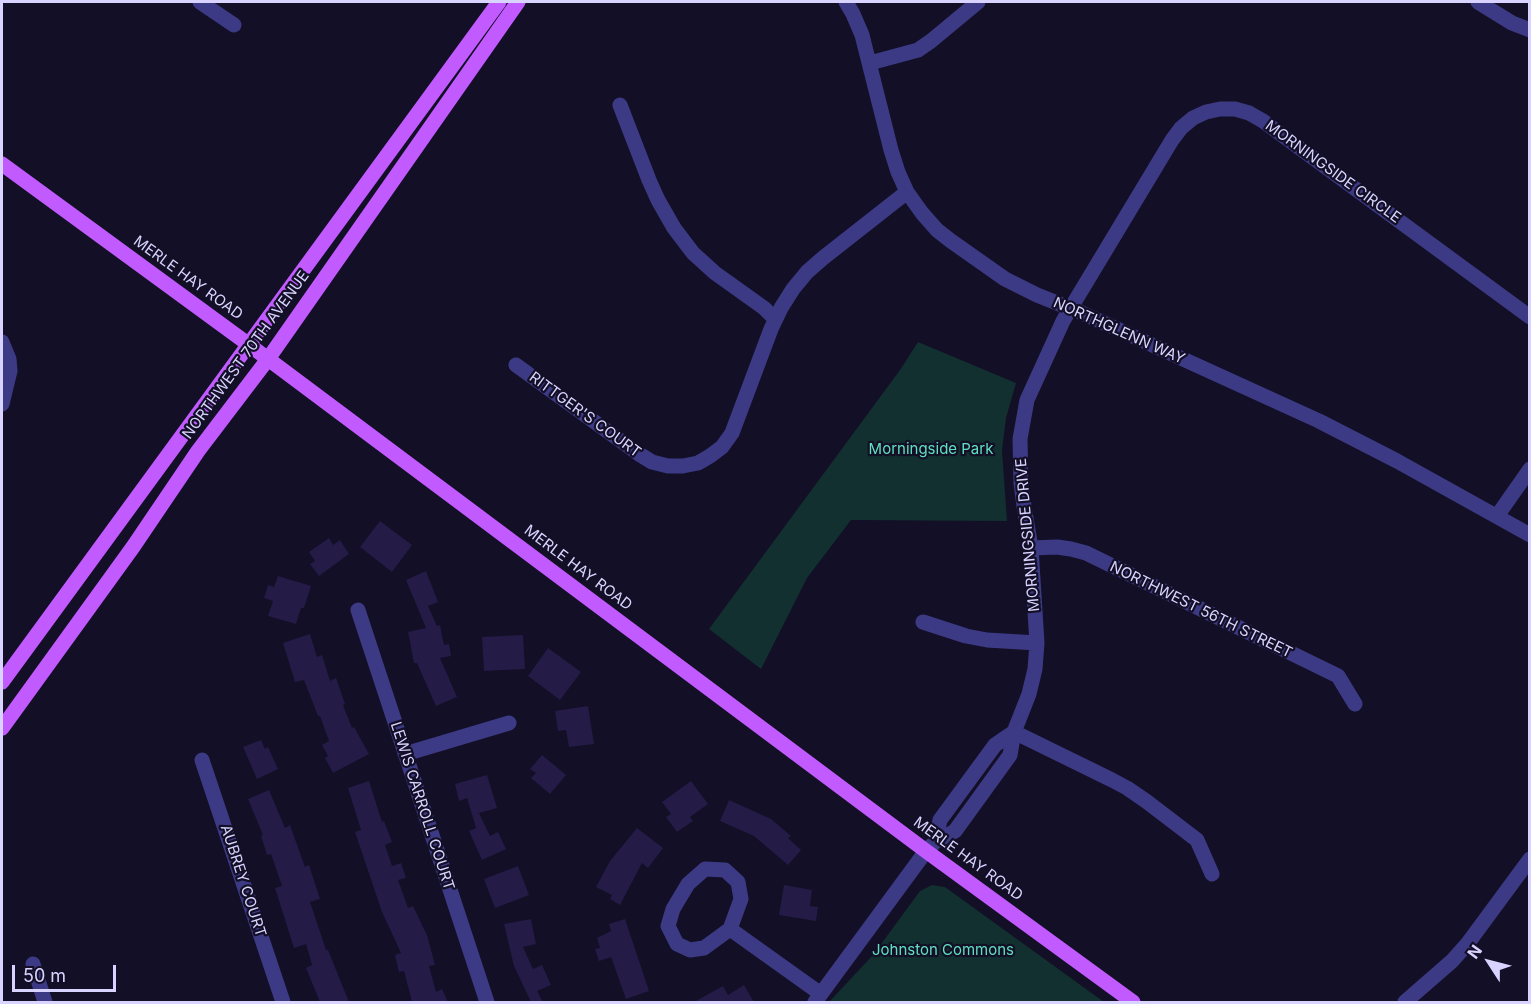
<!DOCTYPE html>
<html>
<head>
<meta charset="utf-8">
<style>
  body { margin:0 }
  #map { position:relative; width:1531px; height:1004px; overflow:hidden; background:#130f26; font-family:Inter,sans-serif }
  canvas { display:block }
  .frame { position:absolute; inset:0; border:3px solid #d9d4ff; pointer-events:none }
  .north { position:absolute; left:1459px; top:932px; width:60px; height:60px; -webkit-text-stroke:4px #130f26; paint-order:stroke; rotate:306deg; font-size:16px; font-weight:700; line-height:24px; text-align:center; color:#d9d4ff }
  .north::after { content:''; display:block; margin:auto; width:21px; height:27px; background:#d9d4ff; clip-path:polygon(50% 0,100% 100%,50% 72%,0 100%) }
  .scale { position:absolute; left:12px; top:965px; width:104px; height:27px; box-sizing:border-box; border:3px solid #d9d4ff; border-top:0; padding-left:8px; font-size:18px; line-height:21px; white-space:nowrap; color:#d9d4ff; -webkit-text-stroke:4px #130f26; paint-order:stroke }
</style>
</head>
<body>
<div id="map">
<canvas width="1531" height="1004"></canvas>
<div class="frame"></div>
<div class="north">N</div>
<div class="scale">50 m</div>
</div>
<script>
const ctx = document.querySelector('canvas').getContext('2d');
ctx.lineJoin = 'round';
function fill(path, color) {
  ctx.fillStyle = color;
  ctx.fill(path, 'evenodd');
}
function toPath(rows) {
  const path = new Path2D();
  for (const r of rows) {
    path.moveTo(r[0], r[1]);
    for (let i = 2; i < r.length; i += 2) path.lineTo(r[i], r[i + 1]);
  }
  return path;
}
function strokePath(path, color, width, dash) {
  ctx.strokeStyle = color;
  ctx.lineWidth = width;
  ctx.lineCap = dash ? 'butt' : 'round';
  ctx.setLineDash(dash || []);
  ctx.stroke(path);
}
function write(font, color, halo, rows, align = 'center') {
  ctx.font = font + ' Inter,sans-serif';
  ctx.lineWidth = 4.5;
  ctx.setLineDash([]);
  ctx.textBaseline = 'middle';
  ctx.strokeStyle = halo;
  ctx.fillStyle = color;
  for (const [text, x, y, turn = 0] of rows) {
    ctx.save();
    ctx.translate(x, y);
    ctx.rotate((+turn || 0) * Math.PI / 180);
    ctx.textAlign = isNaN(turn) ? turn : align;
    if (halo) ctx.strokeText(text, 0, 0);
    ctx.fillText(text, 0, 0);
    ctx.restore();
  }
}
fill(toPath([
  [918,342,1016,383,1006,418,1002,450,1007,521,851,520,807,578,761,669,709,629,900,370],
  [932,885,945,887,1104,1002,829,1002,873,955,920,891]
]), '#12302f');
fill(toPath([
  [380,521,412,545,392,572,360,547],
  [329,538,333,545,340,540,349,554,319,576,310,564,315,561,309,552],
  [426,571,438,602,428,606,437,626,440,625,444,645,449,644,451,656,440,658,457,697,436,706,417,663,414,663,408,632,426,628,406,580],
  [278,576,311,586,304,608,301,608,296,624,268,616,273,601,264,598,268,585,274,587],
  [310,634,317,657,322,655,330,681,336,678,345,704,343,705,352,728,354,727,369,754,333,773,325,758,328,756,322,745,329,741,320,716,318,716,304,680,295,682,283,643],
  [523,635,525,669,484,671,482,637],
  [548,648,581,672,560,700,528,676],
  [588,706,594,744,569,747,566,730,558,731,555,711],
  [261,740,265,749,268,747,278,769,257,779,243,747],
  [542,755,566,775,550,794,531,778,536,773,530,769],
  [487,775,497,808,479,813,490,836,498,832,506,849,482,860,469,831,476,828,467,798,459,801,455,784],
  [369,781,382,822,384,821,392,842,385,845,392,866,401,863,406,878,398,880,408,908,413,906,427,935,435,965,429,966,436,992,442,989,448,1002,411,1002,412,1002,404,971,399,972,395,955,401,953,382,912,355,832,361,830,348,788],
  [691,781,708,804,690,817,693,821,677,832,666,817,671,814,662,802],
  [269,790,285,828,290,825,305,867,309,865,320,899,310,902,326,950,328,950,349,1002,320,1002,306,968,312,965,306,944,294,948,275,888,282,886,271,854,267,855,261,836,263,835,248,799],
  [729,800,771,819,791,836,788,838,801,850,788,865,754,836,720,821],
  [637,828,663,848,648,868,642,863,620,905,610,899,612,895,596,887,610,861],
  [518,866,529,895,495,908,484,879],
  [784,885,812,890,810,906,818,907,816,921,779,915],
  [531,919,536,944,523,947,533,969,542,965,551,985,537,991,543,1002,531,1002,514,966,504,924],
  [625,919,649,991,626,999,611,957,599,961,595,949,600,948,597,938,611,931,609,924],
  [744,985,754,1002,694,1002,723,986,728,995]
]), '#241b47');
strokePath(toPath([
  [200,2,234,25],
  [846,2,853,14,862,35,891,150,898,172,907,192,922,213,937,230,951,241,1005,279,1037,295,1082,313,1319,421,1397,461,1530,535],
  [1478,2,1512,23,1530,30],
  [870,63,918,50,931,41,978,2],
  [620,105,649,180,658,200,674,228,693,253,715,273,764,308,775,319],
  [2,342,9,359,10,371,2,404],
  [516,365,639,454,652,462,668,466,683,466,698,463,710,456,722,447,732,433,771,329,781,308,793,289,807,272,823,258,907,192],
  [1497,516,1530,469],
  [1031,548,1057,547,1071,549,1086,553,1338,676,1355,704],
  [358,610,487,1002],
  [923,622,966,636,987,640,1037,643],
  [405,754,509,723],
  [202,760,283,1002],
  [1212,874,1197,840,1146,801,1127,788,1112,780,1014,732,1029,694,1035,669,1037,643,1031,548,1024,506,1021,483,1020,439,1027,400,1063,321,1172,140,1181,128,1193,118,1206,112,1220,109,1235,109,1249,113,1263,121,1530,317],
  [730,929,704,948,690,950,677,944,668,926,673,909,688,884,705,869,725,870,738,882,741,899,730,929,821,994],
  [33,964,45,1002],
  [815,1002,926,851,935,842,955,831,1010,755,1014,732,995,745,940,820,935,842],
  [1405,1002,1452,961,1468,943,1530,859]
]), '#3d3a85', 15);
strokePath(toPath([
  [2,164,248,344,926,851,1133,1002],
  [2,682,499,2],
  [2,728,133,547,198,451,268,359,518,2]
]), '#c25bff', 15);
write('15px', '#d9d4ff', '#130f26', [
  ["MORNINGSIDE CIRCLE",1333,172,36],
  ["MERLE HAY ROAD",188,278,36],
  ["NORTHGLENN WAY",1119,331,24],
  ["NORTHWEST 70TH AVENUE",246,355,-54],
  ["RITTGER'S COURT",585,415,36],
  ["MORNINGSIDE DRIVE",1028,535,-95],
  ["MERLE HAY ROAD",578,568,37],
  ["NORTHWEST 56TH STREET",1201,610,26],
  ["LEWIS CARROLL COURT",422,806,72],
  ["MERLE HAY ROAD",968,859,36],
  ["AUBREY COURT",243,881,72]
]);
write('15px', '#5fe0c0', '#130f26', [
  ["Morningside Park",931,449],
  ["Johnston Commons",943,950]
]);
</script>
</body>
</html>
